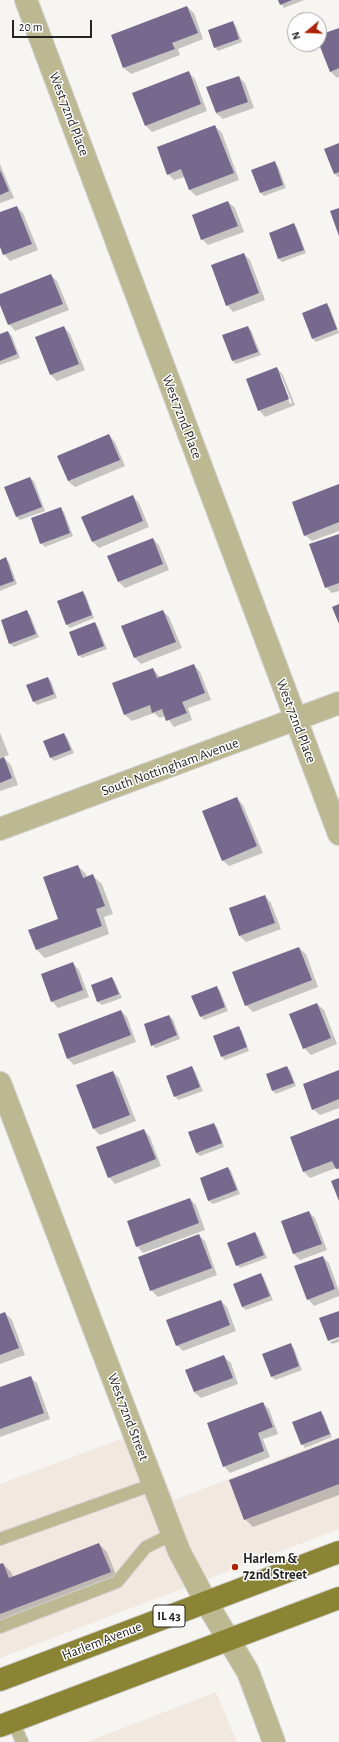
<!DOCTYPE html>
<html>
<head>
<meta charset="utf-8">
<style>
  body { margin:0 }
  #map { position:relative; width:339px; height:1742px; overflow:hidden; background:#f7f5f2; font-family:"Alegreya Sans",sans-serif }
  canvas { display:block }
  .north { position:absolute; left:287px; top:12px; width:40px; height:40px; box-sizing:border-box; background:#fff; border:1px solid #a8a7a7; border-radius:50%; rotate:251deg; font-size:11px; font-weight:700; line-height:16px; text-align:center; color:#262423 }
  .north::after { content:''; display:block; margin:auto; width:14px; height:18px; background:#ae2200; clip-path:polygon(50% 0,100% 100%,50% 72%,0 100%) }
  .scale { position:absolute; left:12px; top:20px; width:80px; height:18px; box-sizing:border-box; border:2px solid #262423; border-top:0; padding-left:5px; font-size:12px; line-height:14px; white-space:nowrap; color:#262423; -webkit-text-stroke:3px #fff; paint-order:stroke }
</style>
</head>
<body>
<div id="map">
<canvas width="339" height="1742"></canvas>
<div class="north">N</div>
<div class="scale">20 m</div>
</div>
<script>
const ctx = document.querySelector('canvas').getContext('2d');
ctx.lineJoin = 'round';
function fill(path, color) {
  ctx.fillStyle = color;
  ctx.fill(path, 'evenodd');
}
function toPath(rows) {
  const path = new Path2D();
  for (const r of rows) {
    path.moveTo(r[0], r[1]);
    for (let i = 2; i < r.length; i += 2) path.lineTo(r[i], r[i + 1]);
  }
  return path;
}
function strokePath(path, color, width, dash) {
  ctx.strokeStyle = color;
  ctx.lineWidth = width;
  ctx.lineCap = dash ? 'butt' : 'round';
  ctx.setLineDash(dash || []);
  ctx.stroke(path);
}
function write(font, color, halo, rows, align = 'center') {
  ctx.font = font + ' "Alegreya Sans",sans-serif';
  ctx.lineWidth = 3;
  ctx.setLineDash([]);
  ctx.textBaseline = 'middle';
  ctx.strokeStyle = halo;
  ctx.fillStyle = color;
  for (const [text, x, y, turn = 0] of rows) {
    ctx.save();
    ctx.translate(x, y);
    ctx.rotate((+turn || 0) * Math.PI / 180);
    ctx.textAlign = isNaN(turn) ? turn : align;
    if (halo) ctx.strokeText(text, 0, 0);
    ctx.fillText(text, 0, 0);
    ctx.restore();
  }
}
fill(toPath([
  [145,1430,174,1500,339,1436,339,1529,0,1658,0,1484],
  [216,1692,237,1742,87,1742]
]), '#f1e8e0');
fill(toPath([
  [279,0,304,0,284,8],
  [187,7,194,13,203,39,178,49,180,55,131,74,124,68],
  [233,23,236,26,242,42,218,51,215,47],
  [339,29,339,77,337,78,330,71,319,41,319,36],
  [188,72,195,79,207,111,152,132,146,126],
  [239,77,245,83,254,108,223,119,216,113],
  [215,126,222,133,239,180,196,196,190,190,185,177,174,180,168,174],
  [339,144,339,177,338,177,335,174,325,149],
  [274,162,278,166,286,188,264,196,261,193,253,170],
  [0,164,14,198,0,203],
  [228,202,235,208,244,232,208,245,202,239],
  [17,207,23,213,38,250,10,261,4,254,0,244,0,213],
  [294,224,297,228,306,253,282,262,279,259],
  [244,254,250,260,265,300,233,312,227,305],
  [51,275,57,281,69,310,15,331,9,324,0,303,0,295],
  [327,305,330,308,339,333,316,342,312,338],
  [64,327,70,334,85,370,57,381,51,375,36,338],
  [248,327,251,330,261,355,236,364,233,361,224,336],
  [8,332,12,336,20,358,0,365,0,336],
  [277,368,283,375,295,405,265,417,259,410],
  [279,375,281,375,292,403,290,404],
  [109,435,115,442,125,466,75,487,68,481],
  [30,478,34,481,45,511,20,520,17,517],
  [339,485,339,531,312,541,305,535],
  [133,496,139,503,149,527,99,548,93,542],
  [60,508,64,512,73,536,45,547,41,543],
  [339,535,339,591,332,593,326,587],
  [153,539,159,545,169,570,125,588,119,582],
  [6,559,9,562,17,584,0,591,0,561],
  [82,592,86,596,94,618,70,628,66,624],
  [163,611,169,617,182,648,141,664,135,658,123,627],
  [27,612,30,615,39,637,14,647,10,644,2,621],
  [95,623,98,627,107,649,82,658,79,655],
  [194,665,200,672,211,700,188,708,192,720,174,727,166,716,160,718,154,713,132,721,125,715,113,684,153,669,161,678],
  [48,678,51,681,57,698,37,705,34,702,28,685],
  [0,733,9,755,3,757,11,765,18,785,0,791],
  [64,734,67,737,74,753,54,761,50,757],
  [237,798,243,805,263,853,229,866,222,860],
  [78,866,86,874,87,878,93,876,102,884,113,914,104,917,109,934,45,958,36,949,59,919],
  [265,896,271,903,281,929,246,942,240,936],
  [299,948,306,954,318,987,253,1012,246,1005],
  [73,963,79,970,89,997,58,1008,52,1001],
  [112,978,115,982,122,998,102,1005,98,1002,92,986],
  [217,988,220,991,228,1011,204,1020,201,1016],
  [317,1004,324,1010,337,1044,311,1055,304,1048],
  [121,1011,127,1017,136,1042,74,1065,68,1059],
  [169,1016,173,1019,180,1039,156,1048,152,1045],
  [239,1027,242,1031,249,1051,225,1060,222,1057,214,1037],
  [192,1067,195,1071,203,1091,178,1100,175,1096],
  [286,1067,290,1070,296,1086,276,1094,273,1091,267,1074],
  [339,1071,339,1108,320,1115,313,1109],
  [113,1072,119,1078,136,1121,100,1135,94,1129],
  [339,1119,339,1171,336,1168,310,1178,304,1172],
  [213,1124,217,1127,224,1147,200,1156,196,1153],
  [144,1130,150,1137,161,1166,115,1184,109,1177],
  [228,1168,231,1171,240,1194,213,1204,209,1201,201,1178],
  [190,1199,196,1205,205,1230,143,1253,137,1246],
  [309,1212,315,1218,327,1250,300,1260,294,1254,282,1222],
  [255,1233,258,1236,267,1258,240,1268,237,1265],
  [199,1235,205,1241,217,1275,158,1297,151,1290],
  [323,1257,329,1263,339,1291,339,1296,314,1306,308,1299],
  [261,1274,264,1278,273,1300,246,1310,242,1307],
  [221,1301,227,1307,236,1331,183,1351,177,1345],
  [5,1313,12,1320,25,1355,0,1364,0,1315],
  [339,1338,339,1342,332,1344,330,1342],
  [290,1345,294,1348,302,1370,275,1380,272,1377],
  [224,1357,231,1363,238,1384,201,1398,194,1392],
  [30,1377,37,1383,50,1419,0,1437,0,1389],
  [263,1403,269,1409,278,1434,263,1439,270,1457,230,1473,224,1466],
  [321,1412,324,1416,332,1437,305,1448,302,1444],
  [339,1439,339,1495,253,1527,245,1519],
  [99,1544,107,1552,118,1580,0,1625,0,1565,3,1564,11,1572,13,1577]
]), '#0003');
fill(toPath([
  [278,0,292,0,280,5],
  [187,6,198,33,172,43,175,49,123,68,111,35],
  [233,21,239,39,214,48,208,30],
  [339,28,339,68,330,72,319,44,319,35],
  [189,71,201,104,145,126,132,93],
  [239,76,248,102,216,113,206,87],
  [215,125,234,173,189,190,181,169,167,175,157,147],
  [339,143,339,172,334,174,324,149],
  [275,161,283,185,260,193,251,170],
  [0,170,9,191,0,195],
  [228,201,238,226,201,240,192,215],
  [17,206,32,244,3,255,0,247,0,212],
  [339,208,339,236,330,211],
  [294,223,304,250,278,259,269,233],
  [244,253,259,293,226,306,211,265],
  [51,274,63,304,8,325,0,305,0,294],
  [327,303,337,329,312,339,302,313],
  [64,326,79,364,50,375,35,337],
  [248,326,258,352,232,361,222,335],
  [8,331,17,354,0,361,0,334],
  [277,367,289,399,258,411,246,379],
  [109,434,120,460,68,481,57,456],
  [30,477,42,507,16,517,4,487],
  [339,484,339,522,304,536,292,502],
  [133,495,143,521,92,542,81,517],
  [61,507,70,533,40,544,31,518],
  [339,534,339,583,325,588,309,544],
  [153,538,163,564,118,582,107,556],
  [6,557,14,581,0,586,0,560],
  [83,591,92,615,66,625,57,601],
  [339,604,339,624,332,607],
  [27,610,36,634,9,644,1,620],
  [163,610,176,642,134,658,121,626],
  [95,622,104,646,78,656,69,632],
  [194,664,205,693,182,702,187,713,166,721,162,709,152,713,150,705,124,715,112,683,153,668,157,678],
  [48,677,54,694,33,702,26,685],
  [64,733,71,750,50,758,43,741],
  [4,757,12,778,0,783,0,759],
  [237,797,257,846,222,861,202,811],
  [78,865,83,878,93,874,105,906,96,909,102,926,36,950,28,930,58,919,43,877],
  [265,895,275,923,239,936,229,908],
  [299,947,312,980,245,1006,232,972],
  [73,962,83,990,51,1002,41,974],
  [112,977,119,994,97,1002,91,985],
  [217,986,225,1007,200,1017,191,996],
  [317,1003,331,1038,303,1049,289,1014],
  [121,1010,131,1035,67,1059,58,1034],
  [169,1015,177,1035,151,1046,144,1024],
  [239,1026,247,1047,221,1057,213,1036],
  [192,1066,200,1087,174,1097,166,1076],
  [287,1066,294,1083,272,1091,266,1074],
  [339,1070,339,1099,312,1110,303,1084],
  [113,1071,130,1115,93,1129,76,1085],
  [339,1118,339,1168,336,1169,332,1161,303,1172,290,1137],
  [214,1123,222,1143,196,1153,188,1132],
  [144,1129,156,1159,108,1178,96,1147],
  [228,1167,237,1190,208,1201,200,1178],
  [339,1178,339,1201,331,1181],
  [190,1198,199,1223,136,1247,127,1221],
  [309,1211,322,1244,293,1254,281,1221],
  [255,1232,264,1255,236,1266,227,1243],
  [199,1234,212,1268,150,1291,138,1257],
  [323,1256,335,1289,307,1300,294,1266],
  [261,1273,270,1296,242,1307,233,1284],
  [221,1300,230,1325,176,1346,166,1320],
  [339,1311,339,1337,328,1341,319,1318],
  [5,1312,19,1348,0,1355,0,1314],
  [291,1343,299,1366,271,1377,262,1354],
  [224,1355,233,1378,194,1392,185,1370],
  [31,1376,44,1413,0,1429,0,1387],
  [263,1402,273,1427,258,1433,264,1451,223,1467,207,1423],
  [321,1411,330,1434,301,1445,292,1422],
  [339,1438,339,1484,244,1520,229,1480],
  [99,1543,111,1572,0,1614,0,1564,3,1563,9,1578]
]), '#76698d');
const service = toPath([
  [0,1539,154,1484],
  [0,1627,117,1582,146,1547,173,1534],
  [13,1721,22,1742]
]);
const minor = toPath([
  [26,0,339,834],
  [0,829,339,703],
  [0,1083,179,1551,206,1602,248,1672,274,1742]
]);
const primary = toPath([
  [0,1680,339,1552],
  [0,1726,339,1598]
]);
strokePath(service, '#d1cfcd', 14);
strokePath(minor, '#d1cfcd', 24);
strokePath(primary, '#d1cfcd', 24);
strokePath(service, '#bcb891', 12);
strokePath(minor, '#bcb891', 22);
strokePath(primary, '#8c8435', 22);
for (const [x, y, r, color] of [
  [235,1567,4,"#ae2200"]
]) {
  const dot = new Path2D();
  dot.arc(x, y, r, 0, 2 * Math.PI);
  ctx.fillStyle = color;
  ctx.fill(dot);
  strokePath(dot, '#fff', 1.5);
}
for (const [x, y, w] of [
  [169,1616,32]
]) {
  const box = new Path2D();
  box.roundRect(x - w / 2, y - 11, w, 22, 3);
  ctx.fillStyle = '#fff';
  ctx.fill(box);
  strokePath(box, '#262423', 1);
}
write('bold 13px', '#262423', null, [
  ["IL 43",169,1616]
]);
write('14px', '#262423', '#fff', [
  ["West 72nd Place",69,114,69],
  ["West 72nd Place",182,417,69],
  ["West 72nd Place",296,721,69],
  ["South Nottingham Avenue",170,767,-20],
  ["West 72nd Street",128,1417,69],
  ["Harlem Avenue",102,1641,-21]
]);
write('bold 14px', '#262423', '#fff', [
  ["Harlem &",243,1559],
  ["72nd Street",243,1575]
], 'left');
</script>
</body>
</html>
